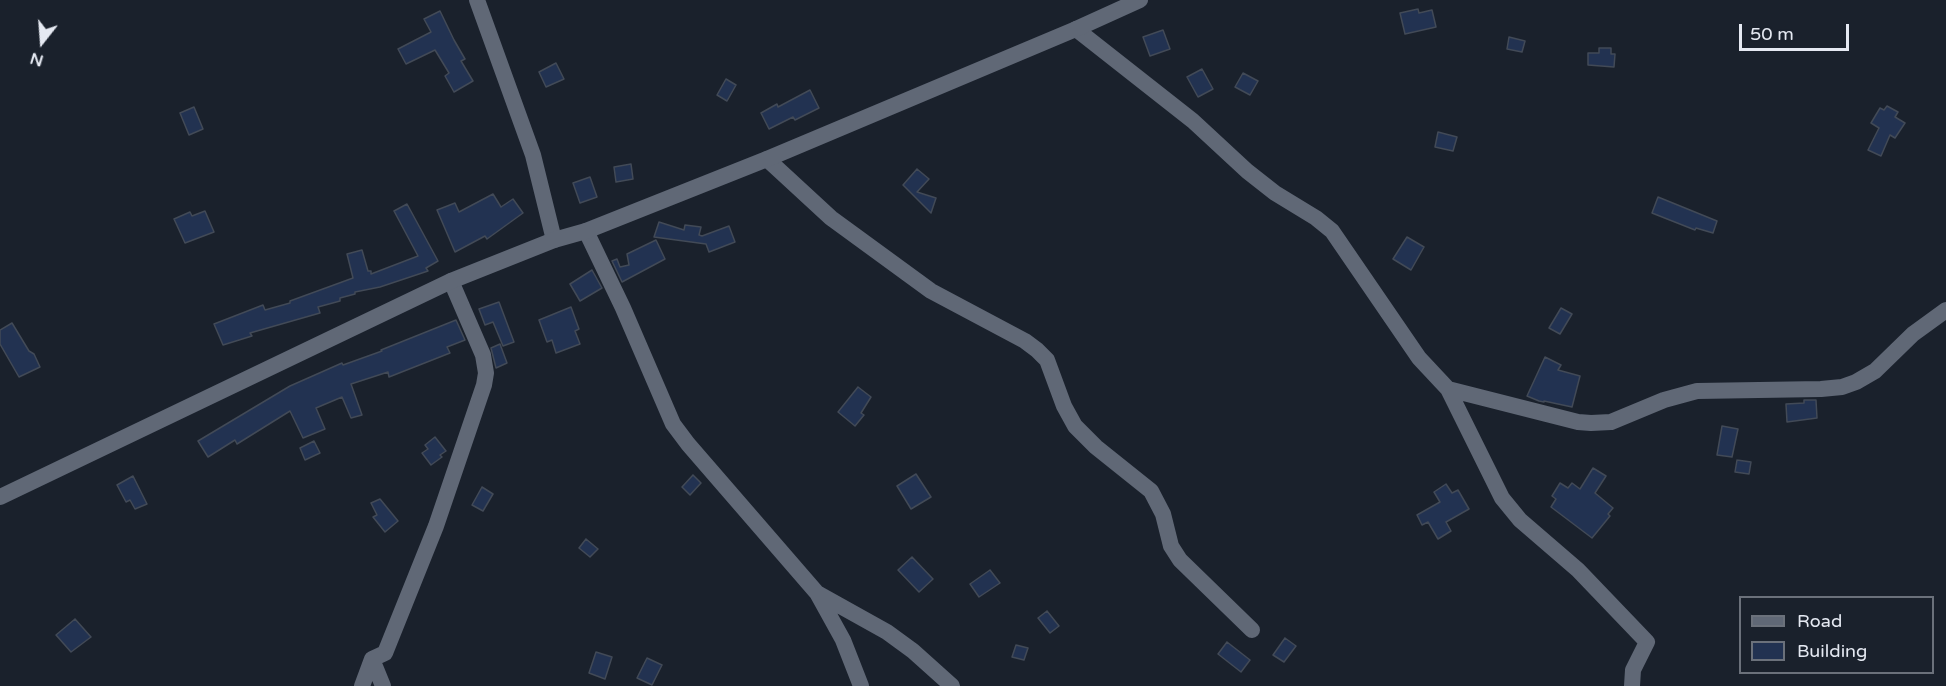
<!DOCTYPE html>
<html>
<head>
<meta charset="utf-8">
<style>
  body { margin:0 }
  #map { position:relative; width:1946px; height:686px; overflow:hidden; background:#1a212c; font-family:"Varela Round",sans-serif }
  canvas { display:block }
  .legend { position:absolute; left:1739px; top:596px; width:195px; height:78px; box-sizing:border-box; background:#1a212c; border:2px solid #6b717b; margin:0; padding:8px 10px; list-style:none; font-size:18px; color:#e5e9f2 }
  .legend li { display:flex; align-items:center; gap:12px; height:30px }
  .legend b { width:30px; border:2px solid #6b717b }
  .north { position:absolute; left:12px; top:12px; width:60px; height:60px; -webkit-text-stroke:4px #1a212c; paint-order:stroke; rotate:197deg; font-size:16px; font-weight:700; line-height:24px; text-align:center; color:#e5e9f2 }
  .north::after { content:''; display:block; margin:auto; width:21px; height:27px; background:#e5e9f2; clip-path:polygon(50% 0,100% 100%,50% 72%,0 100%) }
  .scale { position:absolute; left:1739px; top:24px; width:110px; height:27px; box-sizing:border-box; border:3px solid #e5e9f2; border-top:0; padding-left:8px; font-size:18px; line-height:21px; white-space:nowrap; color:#e5e9f2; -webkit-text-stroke:4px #1a212c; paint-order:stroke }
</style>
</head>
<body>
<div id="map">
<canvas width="1946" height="686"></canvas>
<ul class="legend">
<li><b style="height:8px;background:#606876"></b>Road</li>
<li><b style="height:16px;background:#223251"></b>Building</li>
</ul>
<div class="north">N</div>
<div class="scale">50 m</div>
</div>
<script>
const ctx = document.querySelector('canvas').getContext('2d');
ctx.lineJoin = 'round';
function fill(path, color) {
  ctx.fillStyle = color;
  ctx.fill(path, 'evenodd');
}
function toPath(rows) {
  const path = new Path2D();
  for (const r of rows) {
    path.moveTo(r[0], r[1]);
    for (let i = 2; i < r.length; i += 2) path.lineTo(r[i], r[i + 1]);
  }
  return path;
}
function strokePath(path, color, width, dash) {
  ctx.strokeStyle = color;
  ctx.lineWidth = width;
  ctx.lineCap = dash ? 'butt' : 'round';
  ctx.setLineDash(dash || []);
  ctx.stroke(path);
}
const building = toPath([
  [1418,9,1419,13,1432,10,1436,27,1405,34,1400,13,1418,9],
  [440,11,454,40,465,59,461,61,473,81,454,92,445,76,449,73,435,50,406,64,398,49,431,32,424,19,440,11],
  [1163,30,1170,49,1150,56,1143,37,1163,30],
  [1509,37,1525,41,1522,52,1507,49,1509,37],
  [1599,48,1611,48,1611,54,1615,54,1614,67,1588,65,1588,53,1599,53,1599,48],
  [556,63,564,79,546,87,539,72,556,63],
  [1202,69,1213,89,1198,97,1187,77,1202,69],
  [1243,73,1258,81,1250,95,1235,87,1243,73],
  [726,79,736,85,727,101,717,95,726,79],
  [810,90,819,108,795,120,793,117,769,129,761,113,777,104,778,107,810,90],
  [1887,106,1898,112,1895,117,1905,123,1895,138,1890,135,1881,156,1868,150,1879,128,1871,123,1880,108,1884,110,1887,106],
  [194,107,203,129,189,135,180,113,194,107],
  [1438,132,1457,137,1453,151,1435,147,1438,132],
  [631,164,633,179,616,182,614,167,631,164],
  [917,169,929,179,917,192,936,198,931,213,903,185,917,169],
  [590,177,597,197,580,203,573,183,590,177],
  [493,194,501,207,513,199,523,213,487,239,485,236,455,252,437,210,455,203,459,212,493,194],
  [1658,197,1717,221,1713,233,1696,228,1695,230,1652,213,1658,197],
  [407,204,438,261,426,268,428,271,380,287,355,292,355,294,340,298,340,301,318,307,320,313,250,333,252,336,223,345,214,324,263,305,265,310,290,303,290,301,353,278,347,254,362,250,368,271,371,271,371,274,418,256,394,211,407,204],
  [205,211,214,232,185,243,174,219,190,212,192,216,205,211],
  [659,222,684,230,685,225,701,227,699,235,702,236,729,226,735,242,709,252,706,244,654,237,659,222],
  [1407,237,1424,247,1411,270,1393,259,1407,237],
  [656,240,665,259,622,282,612,261,617,259,620,267,629,265,627,254,656,240],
  [592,270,602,288,580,301,570,284,592,270],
  [499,302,514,342,503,346,493,322,485,325,479,309,499,302],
  [571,307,579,329,575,331,580,344,556,353,552,340,547,342,539,320,571,307],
  [1561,308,1572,314,1560,334,1549,328,1561,308],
  [456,320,465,340,447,347,450,353,389,377,388,372,351,384,362,415,351,418,342,397,316,408,325,429,303,438,290,411,237,444,235,440,208,457,198,441,290,386,342,363,343,365,382,351,381,350,456,320],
  [12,323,29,351,34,354,40,367,19,377,0,344,0,330,12,323],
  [500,344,507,363,496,368,491,348,500,344],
  [1545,357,1561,365,1558,370,1580,376,1572,407,1544,401,1544,402,1539,401,1527,396,1545,357],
  [858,387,871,397,861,413,864,415,855,426,838,412,858,387],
  [1804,400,1816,400,1817,418,1787,422,1786,404,1804,403,1804,400],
  [1722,426,1738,429,1732,457,1717,455,1722,426],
  [435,437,446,451,440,455,442,457,431,465,422,453,428,449,425,445,435,437],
  [314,441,320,453,305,460,300,448,314,441],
  [1737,460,1751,462,1749,474,1735,472,1737,460],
  [1593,468,1606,476,1595,493,1613,508,1608,514,1610,516,1592,538,1551,507,1556,499,1552,496,1560,483,1568,488,1572,483,1580,489,1593,468],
  [916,474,931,497,911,509,897,486,916,474],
  [693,475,701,483,690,495,682,487,693,475],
  [133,476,147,504,135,509,130,500,126,502,117,485,133,476],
  [1446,484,1452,493,1458,490,1469,509,1446,522,1451,531,1438,539,1428,522,1422,525,1417,515,1440,502,1434,492,1446,484],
  [482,487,493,494,483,511,472,505,482,487],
  [380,499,398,521,385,532,373,517,377,515,371,503,380,499],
  [586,539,598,549,590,557,579,548,586,539],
  [912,557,933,579,919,592,898,570,912,557],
  [990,570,1000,583,979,597,970,584,990,570],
  [1047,611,1059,626,1050,633,1038,618,1047,611],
  [75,619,91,637,71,652,56,635,75,619],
  [1285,638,1296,646,1284,662,1273,655,1285,638],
  [1227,642,1250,660,1241,672,1218,654,1227,642],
  [1016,645,1028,648,1024,660,1012,657,1016,645],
  [596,652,612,657,605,679,589,673,596,652],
  [647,658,662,665,652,685,637,678,647,658]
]);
fill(building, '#223251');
strokePath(building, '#424a57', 1.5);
strokePath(toPath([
  [477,0,533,155,554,240],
  [1076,29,1193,121,1247,171,1275,193,1316,218,1332,231,1419,358,1448,389,1502,498,1520,520,1578,570,1647,642,1633,670,1632,686],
  [767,159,831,218,931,291,1025,341,1037,350,1047,360,1064,406,1075,426,1096,447,1151,491,1163,514,1171,546,1180,560,1252,630],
  [586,231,623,308,673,424,688,444,817,593,887,632,913,651,952,686],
  [1448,389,1578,422,1591,423,1611,422,1664,400,1697,391,1821,389,1842,387,1856,382,1875,371,1913,334,1946,310],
  [817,593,843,640,861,686],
  [362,686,372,659],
  [383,686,372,659,385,653,436,526,484,385,486,373,483,355,451,281]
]), '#606876', 16);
strokePath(toPath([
  [0,497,451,281,554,240,586,231,767,159,1076,29,1140,0]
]), '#606876', 16);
</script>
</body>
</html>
